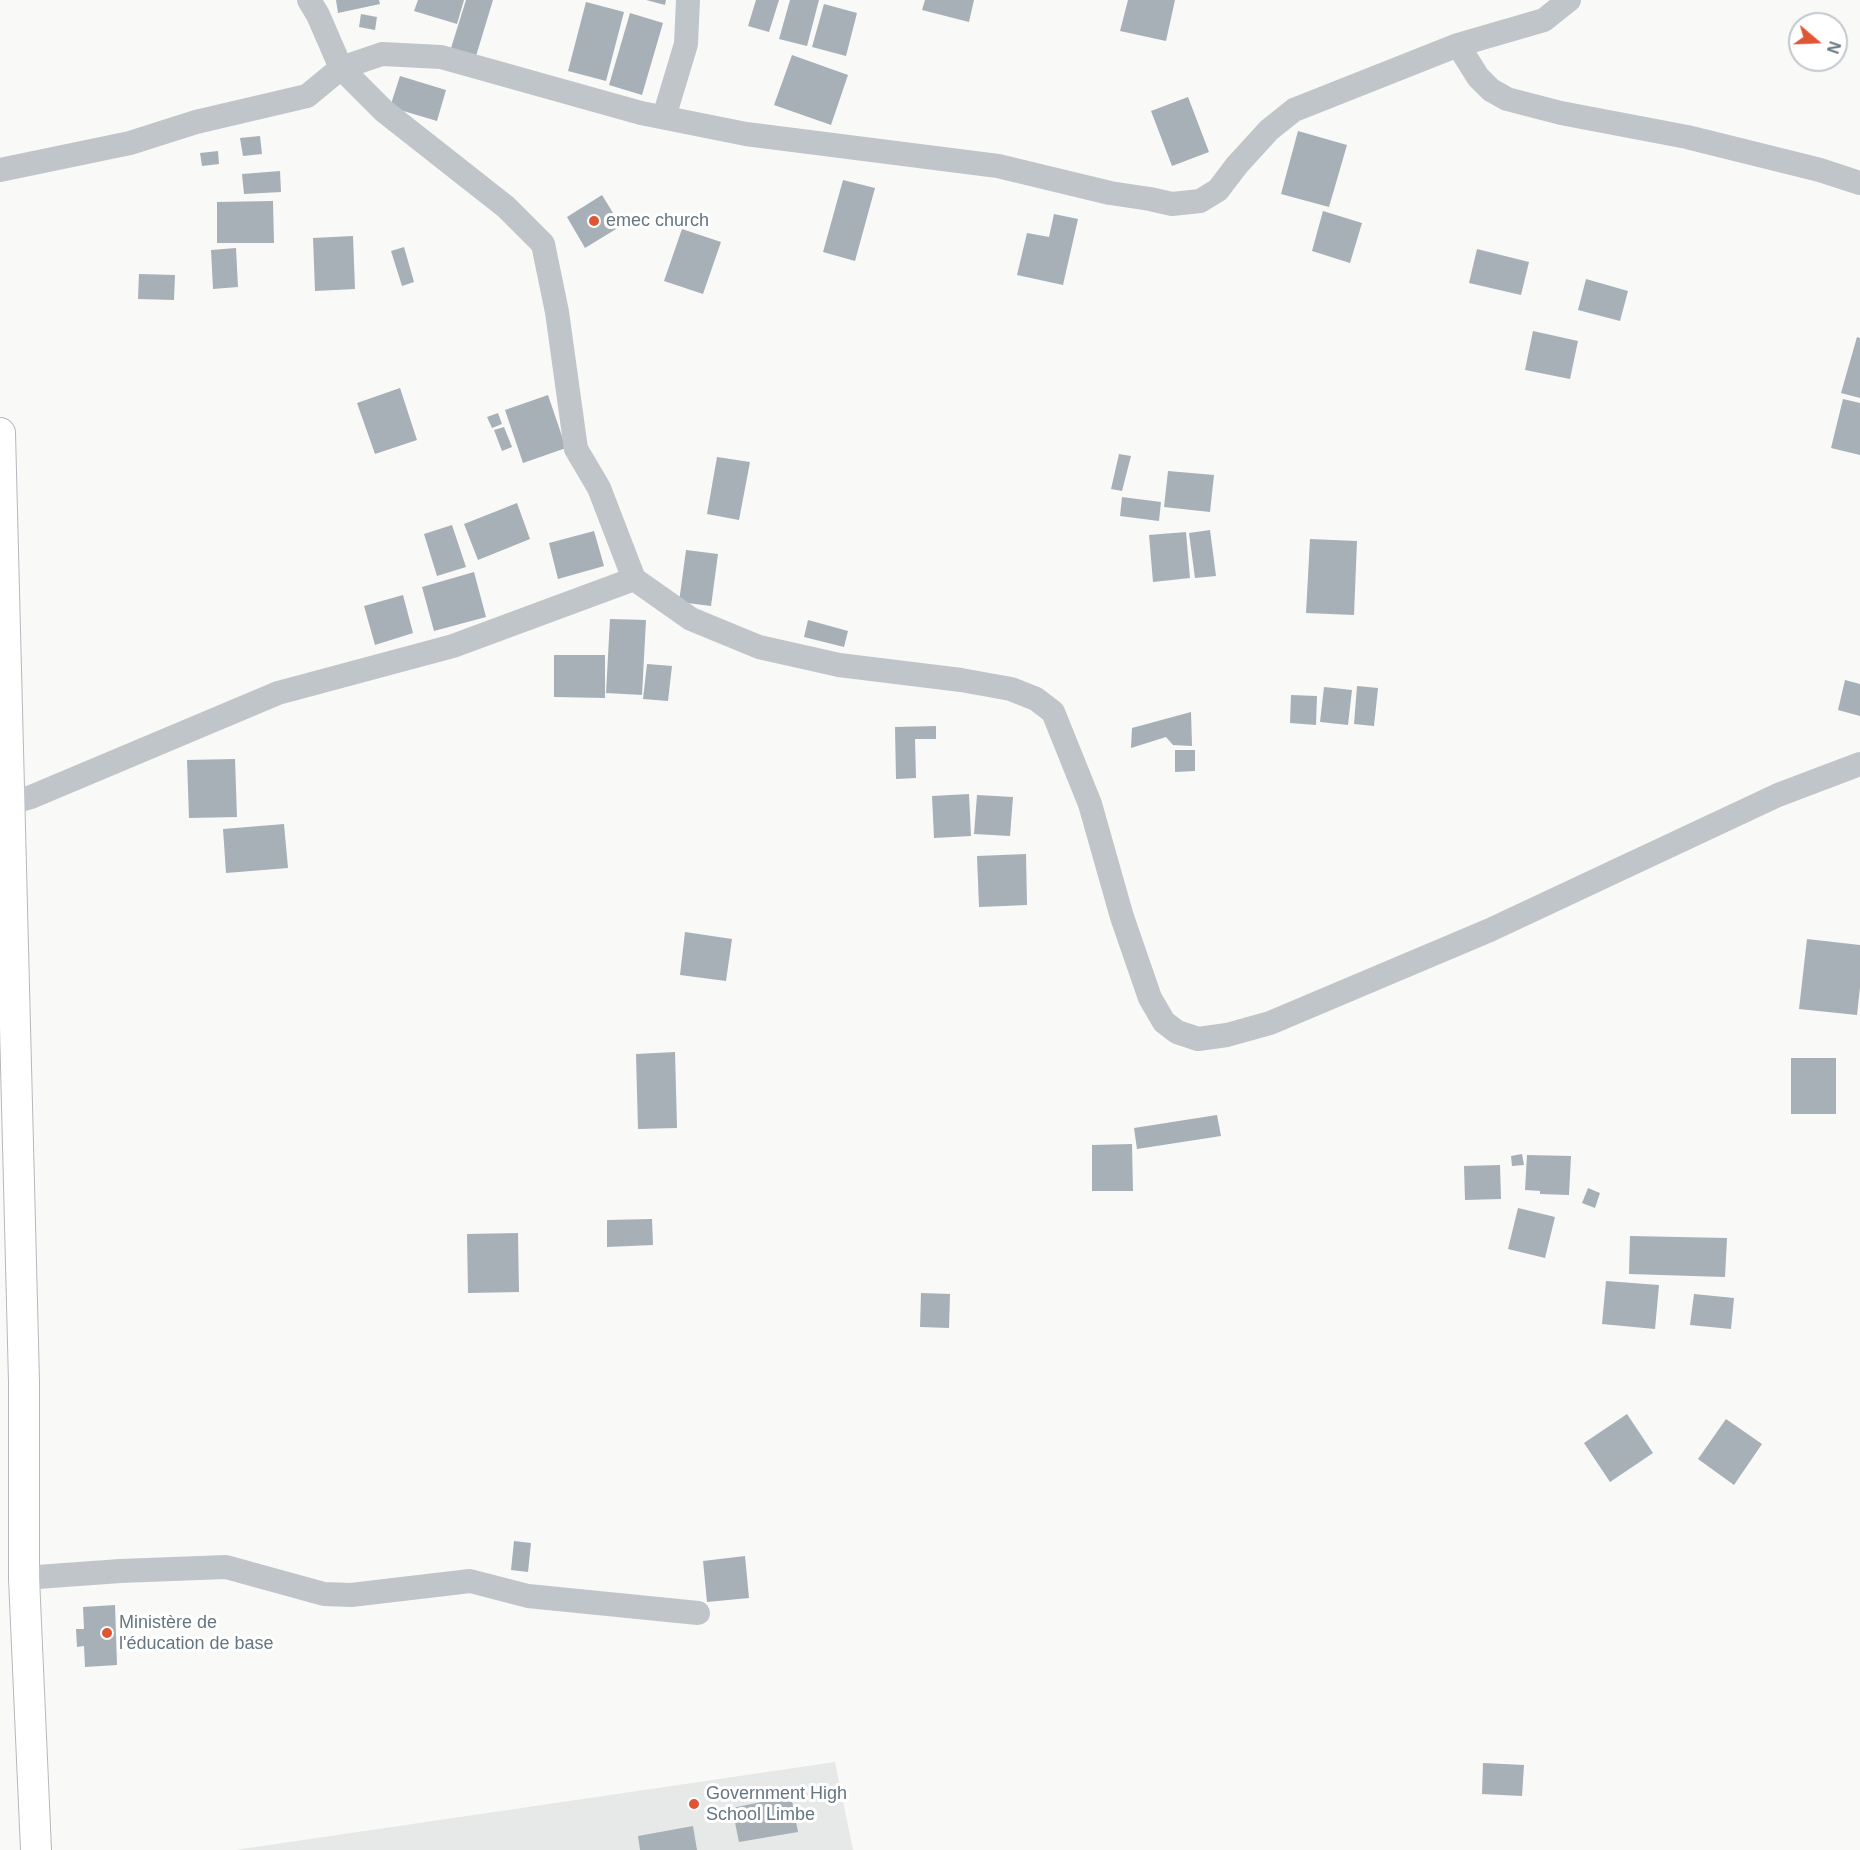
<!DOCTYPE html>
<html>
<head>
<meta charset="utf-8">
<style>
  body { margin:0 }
  #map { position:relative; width:1860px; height:1850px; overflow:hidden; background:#f9f9f7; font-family:Helvetica,sans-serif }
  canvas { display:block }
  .north { position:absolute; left:1788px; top:12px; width:60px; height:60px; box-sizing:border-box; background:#fff; border:2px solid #c1c8cd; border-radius:50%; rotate:109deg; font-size:16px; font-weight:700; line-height:24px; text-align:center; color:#657681 }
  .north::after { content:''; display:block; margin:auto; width:21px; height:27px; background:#de5633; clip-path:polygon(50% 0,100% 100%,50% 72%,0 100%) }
</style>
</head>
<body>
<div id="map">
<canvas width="1860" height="1850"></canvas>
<div class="north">N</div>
</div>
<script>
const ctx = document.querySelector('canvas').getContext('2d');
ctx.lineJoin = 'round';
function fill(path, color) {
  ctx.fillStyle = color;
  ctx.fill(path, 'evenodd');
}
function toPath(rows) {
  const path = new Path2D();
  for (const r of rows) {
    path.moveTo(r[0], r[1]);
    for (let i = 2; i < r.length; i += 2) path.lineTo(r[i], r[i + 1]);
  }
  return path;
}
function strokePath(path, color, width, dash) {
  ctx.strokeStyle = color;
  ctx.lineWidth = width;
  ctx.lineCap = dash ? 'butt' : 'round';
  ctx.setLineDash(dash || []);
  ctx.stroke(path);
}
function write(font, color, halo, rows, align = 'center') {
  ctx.font = font + ' Helvetica,sans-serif';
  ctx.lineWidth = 6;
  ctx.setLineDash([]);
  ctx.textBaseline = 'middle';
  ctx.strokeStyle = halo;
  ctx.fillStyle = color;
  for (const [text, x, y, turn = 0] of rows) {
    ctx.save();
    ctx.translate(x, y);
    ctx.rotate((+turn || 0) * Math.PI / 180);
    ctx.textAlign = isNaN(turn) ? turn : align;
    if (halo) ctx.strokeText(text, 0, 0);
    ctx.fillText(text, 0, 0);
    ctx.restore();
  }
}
fill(toPath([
  [835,1762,853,1850,235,1850]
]), '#e7e8e8');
fill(toPath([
  [336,0,379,0,380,4,338,13],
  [418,0,464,0,457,24,414,11],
  [466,0,493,0,476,56,451,48],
  [646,0,666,0,665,5],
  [756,0,779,0,769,32,748,26],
  [790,0,819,0,807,46,779,39],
  [925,0,974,0,969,22,922,10],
  [1128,0,1175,0,1166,41,1120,31],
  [586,2,624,12,606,81,568,71],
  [824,4,857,13,846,56,812,47],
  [630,13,663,23,642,95,609,85],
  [361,14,377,17,375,30,359,27],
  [792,55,848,75,831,125,774,105],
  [400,76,446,90,437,121,390,107],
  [1188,97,1209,152,1172,166,1151,111],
  [1298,131,1347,145,1329,207,1281,194],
  [260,136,262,154,243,156,240,138],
  [218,151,219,164,202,166,200,153],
  [280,171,281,192,244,194,242,174],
  [843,180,875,188,855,261,823,252],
  [602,195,621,226,585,248,567,217],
  [273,201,274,243,217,243,217,202],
  [1323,211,1362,223,1350,263,1312,251],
  [1054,214,1078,219,1063,285,1017,275,1027,233,1049,237],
  [682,229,721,242,703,294,664,281],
  [353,236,355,289,315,291,313,238],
  [404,247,414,282,402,286,391,251],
  [236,248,238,287,213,289,211,250],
  [1477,249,1529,262,1521,295,1469,283],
  [139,274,175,275,174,300,138,299],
  [1586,279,1628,291,1620,321,1578,310],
  [1533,331,1578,341,1570,379,1525,370],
  [1857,337,1860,338,1860,398,1841,393],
  [400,388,417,440,375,454,357,403],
  [548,395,566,448,523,463,505,410],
  [1843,399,1860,403,1860,455,1831,448],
  [498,413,502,424,492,428,487,417],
  [504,427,512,447,502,451,494,430],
  [1119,454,1131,456,1122,491,1111,489],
  [717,457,750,462,739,520,707,514],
  [1168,471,1214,475,1210,512,1164,507],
  [1122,497,1161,502,1159,521,1120,516],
  [517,503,530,539,478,560,464,524],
  [452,525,466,567,437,576,424,534],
  [1210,530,1216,576,1195,578,1189,533],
  [594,531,604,566,558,579,549,543],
  [1186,532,1190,578,1153,582,1149,535],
  [1310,539,1357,541,1354,615,1306,613],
  [686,550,718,554,711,606,679,602],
  [474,572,486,617,434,631,422,587],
  [403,595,413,633,375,645,364,606],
  [610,619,646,620,642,695,606,693],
  [808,620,848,631,844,647,804,637],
  [554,655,605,655,605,698,554,697],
  [647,664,672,666,668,701,643,699],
  [1845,680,1860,684,1860,716,1838,710],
  [1357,686,1378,688,1374,726,1354,724],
  [1324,687,1352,690,1348,725,1320,722],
  [1291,695,1317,696,1316,725,1290,723],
  [1191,712,1192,746,1173,745,1166,737,1131,748,1132,728],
  [936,726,936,739,915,739,916,778,896,779,895,727],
  [1175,750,1195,750,1195,771,1175,772],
  [235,759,237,817,189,818,187,760],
  [969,794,971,836,934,838,932,796],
  [977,795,1013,797,1010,836,974,834],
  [284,824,288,868,226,873,223,829],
  [1026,854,1027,905,979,907,977,856],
  [685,932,732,939,726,981,680,975],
  [1807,939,1860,945,1860,987,1857,1015,1799,1009],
  [675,1052,677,1128,638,1129,636,1054],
  [1791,1058,1836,1058,1836,1114,1791,1114],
  [1217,1115,1221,1136,1137,1149,1134,1128],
  [1132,1144,1133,1191,1092,1191,1092,1145],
  [1522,1154,1524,1165,1512,1166,1511,1156],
  [1527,1155,1571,1156,1569,1195,1540,1194,1540,1191,1525,1190],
  [1500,1165,1501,1199,1465,1200,1464,1166],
  [1588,1188,1600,1193,1595,1208,1582,1203],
  [1518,1208,1555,1217,1545,1258,1508,1249],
  [652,1219,653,1245,607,1247,607,1220],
  [518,1233,519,1292,468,1293,467,1234],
  [1630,1236,1727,1238,1725,1277,1629,1274],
  [1606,1281,1659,1285,1655,1329,1602,1324],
  [921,1293,950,1294,949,1328,920,1327],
  [1694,1294,1734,1298,1731,1329,1690,1325],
  [1627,1414,1653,1453,1610,1482,1584,1443],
  [1726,1419,1762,1444,1734,1485,1698,1459],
  [514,1541,531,1543,528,1572,511,1570],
  [745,1556,749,1598,707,1602,703,1561],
  [115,1605,117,1665,85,1667,84,1646,77,1647,76,1629,84,1629,83,1607],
  [1483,1763,1524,1765,1522,1796,1482,1794],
  [791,1796,798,1832,739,1842,732,1808],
  [693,1826,697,1850,640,1850,638,1836]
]), '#a7b0b6');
const major = toPath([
  [0,433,24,1382,24,1578,36,1850]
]);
strokePath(major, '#b4b9bd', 32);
strokePath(toPath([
  [309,0,318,15,341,68,384,111,506,207,543,244,557,312,576,449,599,488,634,579,691,619,759,647,839,665,961,680,1011,689,1036,699,1053,712,1090,804,1122,917,1150,998,1164,1022,1177,1032,1198,1039,1227,1035,1270,1023,1490,930,1778,795,1860,764],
  [1458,45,1478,77,1491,90,1507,99,1561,113,1687,137,1820,170,1860,183],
  [664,117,686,44,688,0],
  [0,170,130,143,196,122,307,96,341,68,382,54,441,57,641,113,746,134,998,166,1110,193,1150,199,1172,204,1200,201,1218,190,1237,165,1269,130,1294,110,1458,45,1544,20,1569,0],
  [10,803,31,797,278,693,453,646,634,579],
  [24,1578,120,1571,226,1567,324,1594,351,1595,470,1581,528,1596,698,1613]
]), '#c0c5c9', 24);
strokePath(major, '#fff', 30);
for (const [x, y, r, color] of [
  [594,221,6,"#de5633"],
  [107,1633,6,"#de5633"],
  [694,1804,6,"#de5633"]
]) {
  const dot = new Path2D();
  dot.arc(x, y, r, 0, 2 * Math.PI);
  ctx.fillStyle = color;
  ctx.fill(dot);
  strokePath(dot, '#fff', 2);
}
write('18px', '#657681', '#fff', [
  ["emec church",606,221],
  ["Ministère de",119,1623],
  ["l'éducation de base",119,1644],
  ["Government High",706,1794],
  ["School Limbe",706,1815]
], 'left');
</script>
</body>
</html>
